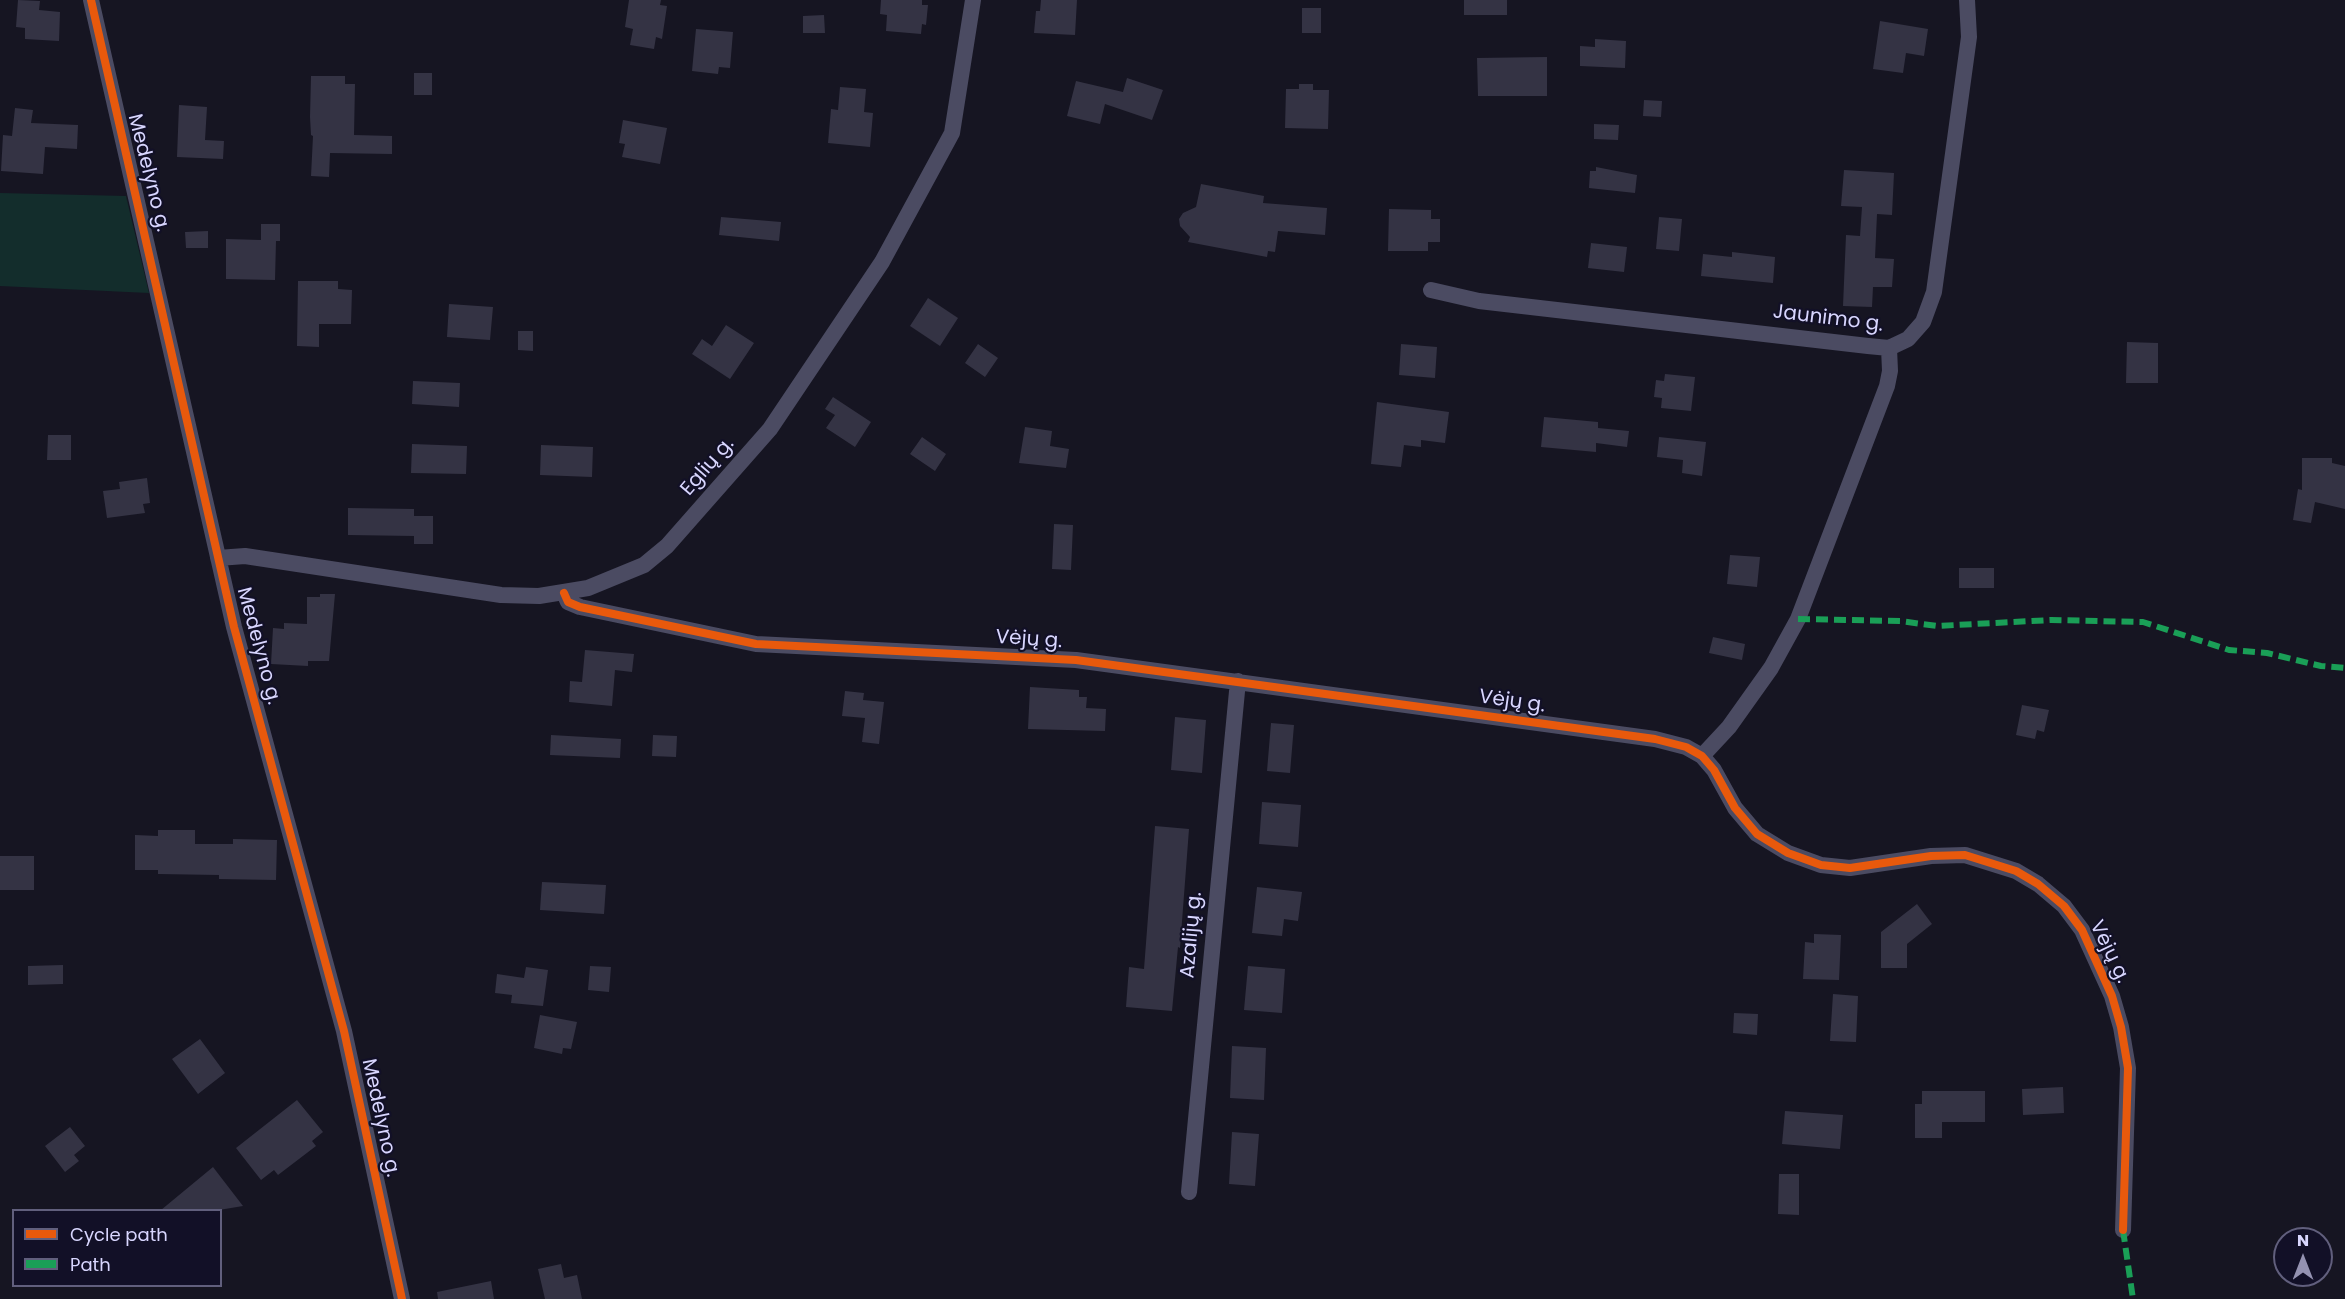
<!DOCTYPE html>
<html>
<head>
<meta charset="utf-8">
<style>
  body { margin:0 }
  #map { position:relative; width:2345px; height:1299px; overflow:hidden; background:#161522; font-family:Poppins,sans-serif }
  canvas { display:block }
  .legend { position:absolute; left:12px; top:1209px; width:210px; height:78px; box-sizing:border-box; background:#121027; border:2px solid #615f7d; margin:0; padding:8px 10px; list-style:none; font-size:18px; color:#d8d6fe }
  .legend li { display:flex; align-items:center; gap:12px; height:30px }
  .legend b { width:30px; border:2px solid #615f7d }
  .north { position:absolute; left:2273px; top:1227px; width:60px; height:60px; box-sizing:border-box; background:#121027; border:2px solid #615f7d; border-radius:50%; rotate:0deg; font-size:16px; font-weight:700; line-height:24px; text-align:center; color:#d8d6fe }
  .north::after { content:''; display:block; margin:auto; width:21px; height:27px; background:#9492b1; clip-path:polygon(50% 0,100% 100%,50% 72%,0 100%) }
</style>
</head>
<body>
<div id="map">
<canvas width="2345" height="1299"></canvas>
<ul class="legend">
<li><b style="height:8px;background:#e8590c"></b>Cycle path</li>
<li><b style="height:8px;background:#1a9f57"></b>Path</li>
</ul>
<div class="north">N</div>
</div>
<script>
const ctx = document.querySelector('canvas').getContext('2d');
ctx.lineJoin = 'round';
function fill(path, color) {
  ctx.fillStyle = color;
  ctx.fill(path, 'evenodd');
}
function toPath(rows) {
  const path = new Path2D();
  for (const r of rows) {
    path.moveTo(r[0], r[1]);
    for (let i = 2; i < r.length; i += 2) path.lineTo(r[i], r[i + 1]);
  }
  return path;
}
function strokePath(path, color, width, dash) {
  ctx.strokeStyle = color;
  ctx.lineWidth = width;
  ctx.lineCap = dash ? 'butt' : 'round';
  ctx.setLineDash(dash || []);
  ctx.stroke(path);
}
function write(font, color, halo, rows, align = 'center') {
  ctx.font = font + ' Poppins,sans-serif';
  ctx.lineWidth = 4.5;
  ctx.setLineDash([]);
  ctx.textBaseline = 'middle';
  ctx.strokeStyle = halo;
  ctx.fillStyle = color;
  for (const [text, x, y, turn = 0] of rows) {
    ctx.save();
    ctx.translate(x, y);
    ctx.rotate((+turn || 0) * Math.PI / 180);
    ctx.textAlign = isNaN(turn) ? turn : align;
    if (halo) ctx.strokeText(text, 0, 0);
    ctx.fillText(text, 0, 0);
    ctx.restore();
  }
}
fill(toPath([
  [0,193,126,196,149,293,0,286]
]), '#132d2c');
fill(toPath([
  [18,0,40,1,39,10,60,12,59,41,25,39,25,28,16,27],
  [629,0,661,0,660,5,667,6,662,39,656,37,654,49,630,45,633,29,625,27],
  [881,0,922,0,922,5,928,5,926,25,922,24,921,34,886,31,887,15,880,14],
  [1041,0,1077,0,1075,35,1034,33,1036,11,1040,11],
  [1464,0,1507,0,1507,15,1464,15],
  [1302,8,1321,8,1321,33,1302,33],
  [824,15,825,33,803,33,803,16],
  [1880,21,1928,29,1924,56,1906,53,1903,73,1873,69],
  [696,29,733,32,730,68,719,67,718,74,692,71],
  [1595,39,1626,41,1625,68,1580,66,1580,46,1595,47],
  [1547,57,1547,96,1478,96,1477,58],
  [414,73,432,73,432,95,414,95],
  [311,76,345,76,345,84,355,84,354,135,392,136,392,154,330,153,329,177,311,176,313,136,311,135,310,117],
  [1127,78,1163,90,1152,120,1105,104,1100,124,1067,116,1076,81,1123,92],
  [1299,84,1313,84,1313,90,1329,90,1328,129,1285,128,1286,89,1299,89],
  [840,87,866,89,864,112,873,113,870,147,828,143,831,109,838,110],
  [1644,100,1662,101,1661,117,1643,116],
  [179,105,207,107,205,140,224,141,223,159,177,157],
  [15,108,33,110,31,123,78,125,77,149,45,147,43,174,1,171,3,135,12,136],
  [623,120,667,128,660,164,622,157,625,144,619,143],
  [1594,124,1619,125,1618,140,1594,139],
  [1596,167,1637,175,1635,193,1589,188,1590,171,1596,171],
  [1844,170,1894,173,1892,215,1877,214,1875,258,1894,259,1892,287,1873,287,1872,307,1843,306,1846,235,1860,236,1862,207,1841,206],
  [1201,184,1264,196,1263,203,1327,208,1325,235,1278,231,1275,252,1268,251,1267,257,1188,242,1190,237,1180,226,1179,219,1183,213,1196,207],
  [1389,209,1431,210,1431,219,1440,219,1440,242,1428,242,1428,251,1388,251],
  [721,217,781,222,779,241,719,235],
  [1659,217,1682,219,1679,251,1656,249],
  [261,224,280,224,280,241,276,241,275,280,226,279,226,239,261,240],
  [208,231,208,248,186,248,185,232],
  [1591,243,1627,247,1624,272,1588,268],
  [1732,252,1775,257,1773,283,1701,276,1703,254,1732,257],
  [298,281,338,281,338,289,352,290,351,324,319,324,319,347,297,346],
  [928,298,958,318,940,346,910,326],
  [449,304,493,307,490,340,447,337],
  [726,325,754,343,730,379,692,354,702,339,712,346],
  [518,331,533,331,533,351,518,350],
  [2127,342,2158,343,2158,383,2126,383],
  [978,344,998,358,985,377,965,363],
  [1401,344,1437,347,1435,378,1399,375],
  [1665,374,1695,377,1691,411,1661,408,1662,398,1654,397,1656,380,1664,381],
  [413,381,460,383,459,407,412,404],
  [833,397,871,422,855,447,826,428,835,415,825,409],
  [1377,402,1449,412,1445,443,1421,440,1421,447,1404,445,1401,467,1371,464],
  [1544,417,1598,422,1598,428,1629,431,1627,447,1596,443,1596,452,1541,447],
  [1025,427,1052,431,1050,446,1069,449,1066,468,1019,463],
  [48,435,71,435,71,460,47,460],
  [922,437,946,454,935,471,910,454],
  [1659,437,1706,442,1702,476,1682,473,1683,460,1657,457],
  [412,444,467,446,466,474,411,473],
  [541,445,593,447,592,477,540,475],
  [2302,458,2332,458,2332,463,2345,466,2345,509,2315,502,2311,523,2293,520,2298,489,2302,490],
  [147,478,150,503,143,504,145,513,107,518,103,491,120,489,119,482],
  [348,508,414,509,414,516,433,516,433,544,414,544,414,536,348,535],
  [1054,524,1073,525,1071,570,1052,569],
  [1730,555,1760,557,1757,587,1727,584],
  [1959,568,1994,568,1994,588,1959,588],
  [320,594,335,594,329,661,308,661,308,666,271,664,273,628,284,629,284,623,307,624,307,597,320,597],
  [1713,637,1745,644,1742,660,1709,653],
  [585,650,634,654,632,672,615,670,612,706,569,702,570,681,582,682],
  [1030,687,1079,690,1079,697,1087,697,1086,708,1106,709,1105,731,1028,729],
  [845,691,864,693,863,700,884,702,879,744,862,742,865,718,842,716],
  [2022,705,2049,710,2044,732,2037,730,2035,739,2016,735],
  [1175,717,1206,720,1202,773,1171,770],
  [1271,723,1294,725,1290,773,1267,771],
  [551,735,621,739,620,758,550,755],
  [653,735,677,736,676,757,652,756],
  [1262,802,1301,805,1298,847,1259,844],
  [1155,826,1189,829,1180,948,1178,947,1172,1011,1126,1007,1129,967,1144,969],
  [158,830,195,830,195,844,233,844,233,839,277,840,276,880,219,879,219,875,158,874,158,870,135,870,135,835,158,836],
  [0,856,34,856,34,890,0,890],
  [542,882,606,885,604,914,540,910],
  [1257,887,1302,892,1298,921,1284,919,1282,936,1252,933],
  [1917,904,1932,924,1907,944,1907,968,1881,968,1881,932],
  [1814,934,1841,935,1839,980,1803,979,1805,942,1814,943],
  [63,965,63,984,28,985,28,966],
  [590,966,611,967,609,992,588,990],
  [1248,966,1285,969,1282,1013,1244,1010],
  [526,967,548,970,543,1006,511,1003,512,995,495,993,497,974,524,978],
  [1833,994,1858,996,1856,1042,1830,1041],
  [1734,1013,1758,1014,1757,1035,1733,1033],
  [540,1015,577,1022,571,1049,563,1048,562,1054,534,1048],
  [200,1039,225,1073,198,1094,172,1059],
  [1232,1046,1266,1048,1264,1100,1230,1098],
  [2063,1087,2064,1113,2023,1115,2022,1089],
  [1922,1091,1985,1091,1985,1122,1942,1122,1942,1138,1915,1138,1915,1104,1922,1104],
  [297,1100,323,1132,312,1141,316,1146,299,1159,278,1175,274,1170,261,1180,236,1148],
  [1785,1111,1843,1115,1840,1149,1782,1144],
  [70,1127,85,1146,74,1155,79,1161,65,1172,45,1146],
  [1232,1132,1259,1134,1255,1186,1229,1184],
  [213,1167,243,1206,219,1210,161,1210],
  [1779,1174,1799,1174,1799,1215,1778,1214],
  [561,1264,564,1278,577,1275,582,1299,545,1299,538,1269],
  [491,1281,494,1299,438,1299,437,1292]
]), '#343344');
strokePath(toPath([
  [91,0,234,627,344,1031,402,1299],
  [1431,290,1479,301,1868,346,1889,348,1908,339,1923,322,1934,292,1969,37,1967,0],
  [218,558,245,556,501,595,539,596,588,588,644,565,667,546,770,429,882,262,952,133,973,0],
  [564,593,568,602,580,607,756,644,1076,660,1655,739,1686,747,1702,756,1714,770,1735,808,1757,834,1788,853,1821,865,1850,868,1931,856,1965,855,2016,871,2038,884,2064,906,2082,930,2112,996,2121,1027,2128,1068,2123,1230],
  [1702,756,1729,727,1771,668,1798,619,1887,386,1890,371,1889,348],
  [1189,1192,1238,681]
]), '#4b4b62', 16);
strokePath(toPath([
  [1798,619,1900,621,1937,626,2051,620,2143,622,2229,650,2267,653,2321,666,2345,668],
  [2123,1230,2133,1299]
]), '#1a9f57', 6, [12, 6]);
strokePath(toPath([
  [91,0,234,627,344,1031,402,1299],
  [564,593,568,602,580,607,756,644,1076,660,1655,739,1686,747,1702,756,1714,770,1735,808,1757,834,1788,853,1821,865,1850,868,1931,856,1965,855,2016,871,2038,884,2064,906,2082,930,2112,996,2121,1027,2128,1068,2123,1230]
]), '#e8590c', 8);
write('20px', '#d8d6fe', '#121027', [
  ["Medelyno g.",148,173,76],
  ["Jaunimo g.",1828,319,7],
  ["Eglių g.",708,467,-49],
  ["Vėjų g.",1029,640,4],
  ["Medelyno g.",258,646,75],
  ["Vėjų g.",1512,702,8],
  ["Azalijų g.",1192,935,-85],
  ["Vėjų g.",2109,952,64],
  ["Medelyno g.",380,1118,78]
]);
</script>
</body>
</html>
